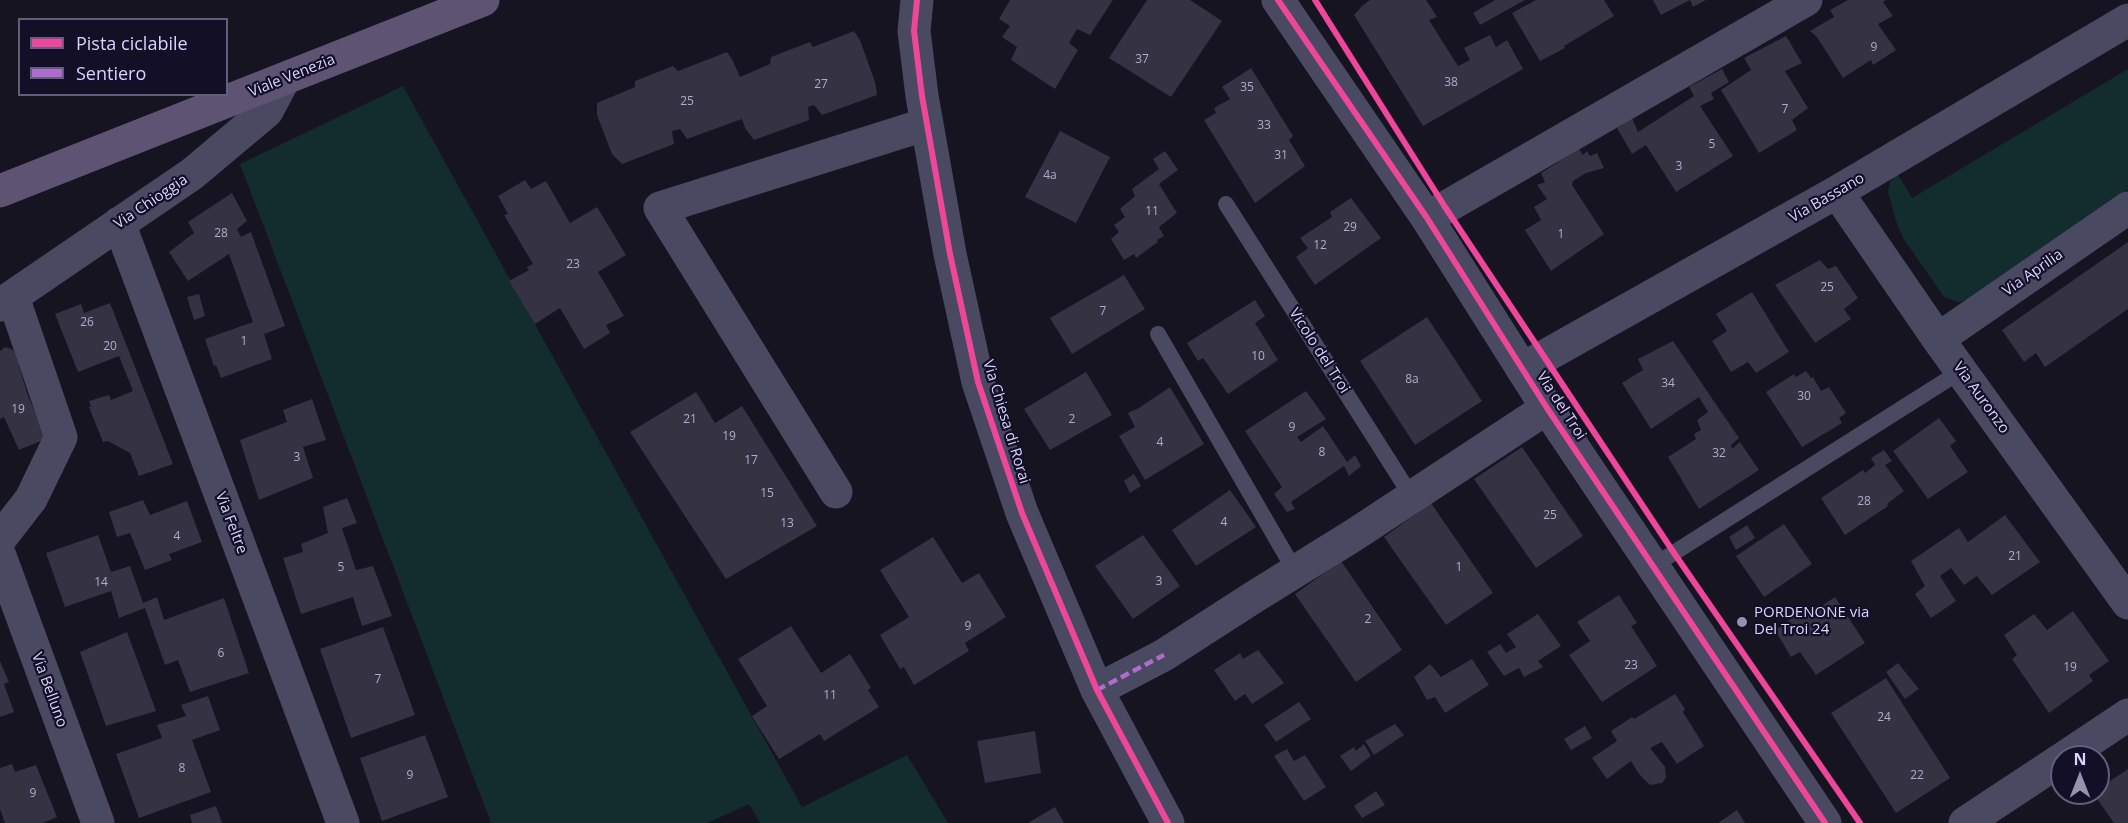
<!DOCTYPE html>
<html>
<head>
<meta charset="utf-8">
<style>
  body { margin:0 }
  #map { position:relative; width:2128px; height:823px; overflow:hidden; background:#161421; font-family:"Open Sans",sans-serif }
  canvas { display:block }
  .legend { position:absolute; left:18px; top:18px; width:210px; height:78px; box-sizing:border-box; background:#130f26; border:2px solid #625e7d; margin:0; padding:8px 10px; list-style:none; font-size:18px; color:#d9d4ff }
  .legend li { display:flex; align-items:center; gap:12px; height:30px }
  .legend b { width:30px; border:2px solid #625e7d }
  .north { position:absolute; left:2050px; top:745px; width:60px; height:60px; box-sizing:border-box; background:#130f26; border:2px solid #625e7d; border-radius:50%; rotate:0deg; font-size:16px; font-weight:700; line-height:24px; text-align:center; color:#d9d4ff }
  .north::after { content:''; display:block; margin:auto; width:21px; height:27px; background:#9591b1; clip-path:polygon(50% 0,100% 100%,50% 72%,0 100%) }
</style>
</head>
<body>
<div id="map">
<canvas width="2128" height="823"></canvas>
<ul class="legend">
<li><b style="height:8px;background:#ed469a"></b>Pista ciclabile</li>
<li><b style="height:8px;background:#b06ccc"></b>Sentiero</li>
</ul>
<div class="north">N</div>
</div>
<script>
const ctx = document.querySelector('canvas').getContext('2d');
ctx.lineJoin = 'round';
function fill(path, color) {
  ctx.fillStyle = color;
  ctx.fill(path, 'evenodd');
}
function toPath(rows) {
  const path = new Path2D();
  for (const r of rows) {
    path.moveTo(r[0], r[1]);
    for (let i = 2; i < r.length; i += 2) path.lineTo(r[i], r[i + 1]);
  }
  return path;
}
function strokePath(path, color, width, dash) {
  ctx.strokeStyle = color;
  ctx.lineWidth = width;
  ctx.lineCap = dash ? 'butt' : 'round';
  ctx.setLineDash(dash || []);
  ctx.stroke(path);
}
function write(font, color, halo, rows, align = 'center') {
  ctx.font = font + ' "Open Sans",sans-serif';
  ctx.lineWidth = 4.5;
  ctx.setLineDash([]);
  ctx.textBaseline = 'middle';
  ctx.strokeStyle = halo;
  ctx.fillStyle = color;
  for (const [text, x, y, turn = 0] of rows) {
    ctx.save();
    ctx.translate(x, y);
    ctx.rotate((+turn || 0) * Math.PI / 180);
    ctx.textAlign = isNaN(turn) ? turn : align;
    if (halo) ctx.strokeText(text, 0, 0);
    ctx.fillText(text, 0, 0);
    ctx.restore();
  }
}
fill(toPath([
  [2128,69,2128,189,1972,298,1959,302,1944,297,1903,238,1896,221,1888,192,1890,182,1897,173,1912,198],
  [403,86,802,807,907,755,948,823,760,823,749,804,707,823,491,823,240,164]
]), '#132c2d');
fill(toPath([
  [1010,0,1113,0,1090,35,1077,29,1069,43,1078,50,1055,89,1011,60,1017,47,1002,37,1010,26,999,19],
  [1147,0,1190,0,1222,21,1171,97,1109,58],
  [1370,0,1426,0,1437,17,1429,20,1458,66,1470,60,1464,48,1490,35,1496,47,1507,40,1523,69,1423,126,1354,15,1362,6],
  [1495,0,1525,0,1480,25,1473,13],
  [1536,0,1604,0,1614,16,1564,46,1565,48,1540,61,1512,13],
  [1653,0,1706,0,1693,7,1690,0,1661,15],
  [1848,0,1886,0,1883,2,1893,16,1878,24,1896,50,1873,65,1871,60,1843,78,1817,37,1810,31,1834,17,1830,10],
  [854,31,860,40,875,82,877,95,822,115,814,105,808,107,809,120,754,140,745,128,742,119,687,139,680,129,672,131,674,144,622,164,612,154,597,115,597,103,635,87,635,81,673,66,678,71,727,52,733,61,740,77,770,64,771,57,810,42,813,47],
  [1786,36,1802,63,1785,71,1808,108,1792,120,1797,130,1759,153,1721,90,1751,70,1744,58],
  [1251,68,1293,136,1289,140,1305,166,1255,203,1204,120,1216,113,1214,108,1230,99,1222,87],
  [1722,69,1729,82,1711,93,1714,99,1700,106,1733,156,1676,192,1646,145,1632,154,1617,128,1632,118,1638,132,1694,96,1689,87],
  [1060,131,1110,157,1076,223,1025,197],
  [1579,149,1583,155,1587,151,1590,156,1597,153,1604,168,1586,173,1573,181,1572,185,1604,234,1551,271,1525,230,1541,220,1534,207,1547,199,1537,185,1545,182,1541,173],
  [1165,151,1178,170,1159,184,1177,213,1159,227,1164,236,1157,240,1158,242,1136,258,1134,254,1124,260,1111,239,1119,232,1114,225,1125,217,1120,209,1135,196,1132,189,1159,169,1153,159],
  [525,180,531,189,546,181,570,223,597,207,626,255,598,272,624,316,606,325,610,333,584,349,560,308,535,324,509,281,529,270,527,267,533,264,504,215,508,214,498,196],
  [232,193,247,221,237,229,241,237,251,232,285,326,264,334,272,359,221,378,216,365,214,366,205,339,253,322,229,254,188,281,169,252,194,233,188,222],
  [1351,198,1381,238,1315,285,1296,257,1308,248,1300,238,1332,217,1330,212],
  [2128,242,2128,309,2045,367,2036,353,2024,362,2002,330],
  [1820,260,1828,269,1836,266,1858,298,1844,309,1851,319,1815,343,1775,285],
  [1124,275,1145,309,1072,354,1050,318],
  [1752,292,1789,352,1756,373,1748,362,1731,372,1712,341,1727,331,1716,314],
  [199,294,205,316,194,320,187,297],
  [1255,300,1265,316,1255,323,1278,360,1228,394,1203,358,1198,361,1187,343],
  [110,303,173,464,139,476,130,453,108,441,103,442,89,407,91,407,89,401,109,395,111,400,133,391,119,356,78,372,55,314,81,304,84,313],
  [1427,317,1482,401,1415,445,1360,361],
  [1673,341,1739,438,1731,445,1732,449,1740,442,1759,470,1699,509,1668,457,1696,439,1694,434,1701,430,1697,420,1708,412,1699,397,1651,429,1622,383,1643,370,1638,359],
  [5,347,12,349,15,353,28,396,44,433,43,440,19,450,4,417,0,419,0,351],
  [1806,371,1811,378,1813,377,1821,391,1829,387,1846,413,1839,418,1842,423,1802,447,1766,392,1794,374,1796,377],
  [1086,372,1112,415,1050,450,1024,409],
  [1170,387,1204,444,1145,480,1119,436,1135,427,1128,413,1139,408],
  [1306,391,1326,419,1297,437,1301,442,1323,426,1347,462,1355,455,1361,466,1349,476,1344,466,1291,502,1295,509,1287,512,1274,494,1282,487,1245,431],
  [696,392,715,423,742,406,817,526,726,579,630,432],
  [312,399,326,440,303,447,313,478,259,500,240,440,287,422,283,410],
  [1939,418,1956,441,1950,446,1968,472,1928,499,1893,451],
  [1522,447,1583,536,1536,568,1474,479],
  [1884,450,1892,461,1885,465,1904,491,1887,504,1888,506,1845,535,1821,498,1863,470,1865,473,1875,465,1871,458],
  [1134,474,1141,486,1130,493,1124,481],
  [1230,490,1256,527,1196,566,1172,530],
  [347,498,357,523,342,528,356,570,373,566,392,616,362,626,353,597,301,614,283,558,303,552,301,544,328,533,323,507],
  [143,500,150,515,187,501,202,542,169,554,172,560,145,570,130,533,117,537,109,512],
  [1431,503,1493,593,1446,625,1384,537],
  [2005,515,2040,562,1992,595,1977,576,1964,585,1951,568,1940,576,1956,601,1931,618,1915,594,1925,586,1911,561,1959,528,1968,542],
  [1784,524,1812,564,1764,597,1736,556],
  [1747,525,1755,538,1736,550,1729,537],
  [98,535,111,572,130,566,143,603,157,597,164,620,224,598,249,673,190,692,178,660,165,665,145,608,119,618,111,591,65,607,46,553],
  [1143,535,1180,586,1133,619,1095,566],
  [933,537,962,583,979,573,1006,617,965,643,969,651,914,685,904,667,900,669,880,635,909,617,880,570],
  [1341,561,1402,650,1356,682,1295,594],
  [1619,595,1637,623,1631,626,1657,666,1602,702,1569,655,1590,641,1577,622],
  [1835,597,1865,643,1816,675,1800,652,1791,657,1775,630,1804,610,1808,615],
  [2073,611,2109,661,2089,675,2093,681,2049,713,2012,659,2017,655,2004,635,2034,614,2047,630],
  [1538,614,1561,646,1538,661,1543,667,1524,677,1519,668,1504,676,1487,652,1500,644,1506,653,1516,647,1507,634],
  [791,626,821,673,850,654,871,688,868,690,879,707,824,741,820,734,779,759,752,716,767,706,738,659],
  [383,627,415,715,351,738,320,649],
  [127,632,156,711,106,726,80,652],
  [1258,650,1284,683,1252,704,1245,694,1235,701,1214,670,1240,653,1243,659],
  [1472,659,1489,685,1445,713,1435,697,1427,700,1414,677,1430,664,1441,677],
  [0,661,9,682,4,684,14,712,0,717],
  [1898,663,1919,689,1905,699,1886,672],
  [1886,678,1950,778,1896,813,1831,713],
  [1675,694,1685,709,1683,712,1704,746,1677,764,1662,742,1650,748,1665,767,1666,778,1662,783,1650,785,1639,774,1631,761,1607,779,1592,758,1617,741,1611,731,1632,717,1634,719],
  [208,696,220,730,192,740,211,792,139,818,116,754,162,738,157,725,186,716,181,705],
  [1299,702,1311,719,1276,742,1264,725],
  [1395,724,1404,735,1374,755,1365,741],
  [1585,726,1592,738,1571,750,1564,739],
  [1035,731,1041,773,985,783,977,741],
  [425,735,448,797,382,821,360,758],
  [1364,744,1371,756,1351,771,1340,756,1354,747,1356,751],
  [1287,749,1294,761,1305,755,1326,787,1304,801,1274,756],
  [12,764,15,772,36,765,57,817,43,823,5,823,0,809,0,768],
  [2128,769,2128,823,2114,823,2093,793,2098,793,2098,789],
  [1376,791,1385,805,1362,818,1354,806],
  [216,806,222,823,192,823,190,815],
  [1055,807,1064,823,1028,823],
  [1737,810,1745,823,1718,823]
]), '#343243');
strokePath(toPath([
  [1226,204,1412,497],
  [1158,334,1295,571],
  [1653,566,1961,371]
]), '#4a4962', 16);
strokePath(toPath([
  [917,0,914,31,922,96,950,254,978,382,1022,513,1097,690,1168,823],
  [1278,0,1427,218,1547,408,1825,823],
  [1837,192,1938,339,2128,603],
  [1427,218,1806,0],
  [119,223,343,823],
  [0,305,192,174,267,111,284,79],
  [1938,339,2128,208],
  [1522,369,1837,192,2128,20],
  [836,492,660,208,927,124],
  [0,539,31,499,61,437,13,297],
  [0,556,98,823],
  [1097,690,1164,655,1254,597,1354,535,1547,408],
  [2065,757,2128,715],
  [1965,823,2062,759]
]), '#4a4962', 33);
strokePath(toPath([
  [0,191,483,0]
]), '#5e5373', 33);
strokePath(toPath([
  [1097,690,1164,655]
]), '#b06ccc', 4.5, [9, 4.5]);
strokePath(toPath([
  [917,0,914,31,922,96,950,254,978,382,1022,513,1097,690,1168,823],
  [1278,0,1427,218,1547,408,1825,823],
  [1315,0,1445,207,1674,553,1860,823]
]), '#ed469a', 6);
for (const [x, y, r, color] of [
  [1742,622,6,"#9591b1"]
]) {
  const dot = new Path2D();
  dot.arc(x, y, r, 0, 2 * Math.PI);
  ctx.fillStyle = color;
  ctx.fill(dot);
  strokePath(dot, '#130f26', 2);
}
write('12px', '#b0acd0', null, [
  ["9",1874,48],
  ["37",1142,60],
  ["38",1451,83],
  ["27",821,85],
  ["35",1247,88],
  ["25",687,102],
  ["7",1785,110],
  ["33",1264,126],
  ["5",1712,145],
  ["31",1281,156],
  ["3",1679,167],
  ["4a",1050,176],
  ["11",1152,212],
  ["29",1350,228],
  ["28",221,234],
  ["1",1561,235],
  ["12",1320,246],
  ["23",573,265],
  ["25",1827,288],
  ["7",1103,312],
  ["26",87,323],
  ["1",244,342],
  ["20",110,347],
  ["10",1258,357],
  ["8a",1412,380],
  ["34",1668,384],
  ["30",1804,397],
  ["19",18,410],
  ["21",690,420],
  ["2",1072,420],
  ["9",1292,428],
  ["19",729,437],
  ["4",1160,443],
  ["8",1322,453],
  ["32",1719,454],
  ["3",297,458],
  ["17",751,461],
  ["15",767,494],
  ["28",1864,502],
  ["25",1550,516],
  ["4",1224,523],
  ["13",787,524],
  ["4",177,537],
  ["21",2015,557],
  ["5",341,568],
  ["1",1459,568],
  ["3",1159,582],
  ["14",101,583],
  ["2",1368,620],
  ["9",968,627],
  ["6",221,654],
  ["23",1631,666],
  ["19",2070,668],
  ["7",378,680],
  ["11",830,696],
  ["24",1884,718],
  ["8",182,769],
  ["9",410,776],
  ["22",1917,776],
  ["9",33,794]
]);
write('15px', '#d9d4ff', '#130f26', [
  ["Viale Venezia",292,76,-22],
  ["Via Bassano",1827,198,-30],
  ["Via Chioggia",151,202,-34],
  ["Via Aprilia",2033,273,-35],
  ["Vicolo del Troi",1319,351,57],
  ["Via Auronzo",1981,398,54],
  ["Via del Troi",1561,406,57],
  ["Via Chiesa di Rorai",1006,422,73],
  ["Via Feltre",231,523,69],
  ["Via Belluno",49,690,70]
]);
write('15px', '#d9d4ff', '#130f26', [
  ["PORDENONE via",1754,613],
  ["Del Troi 24",1754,630]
], 'left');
</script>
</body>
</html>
